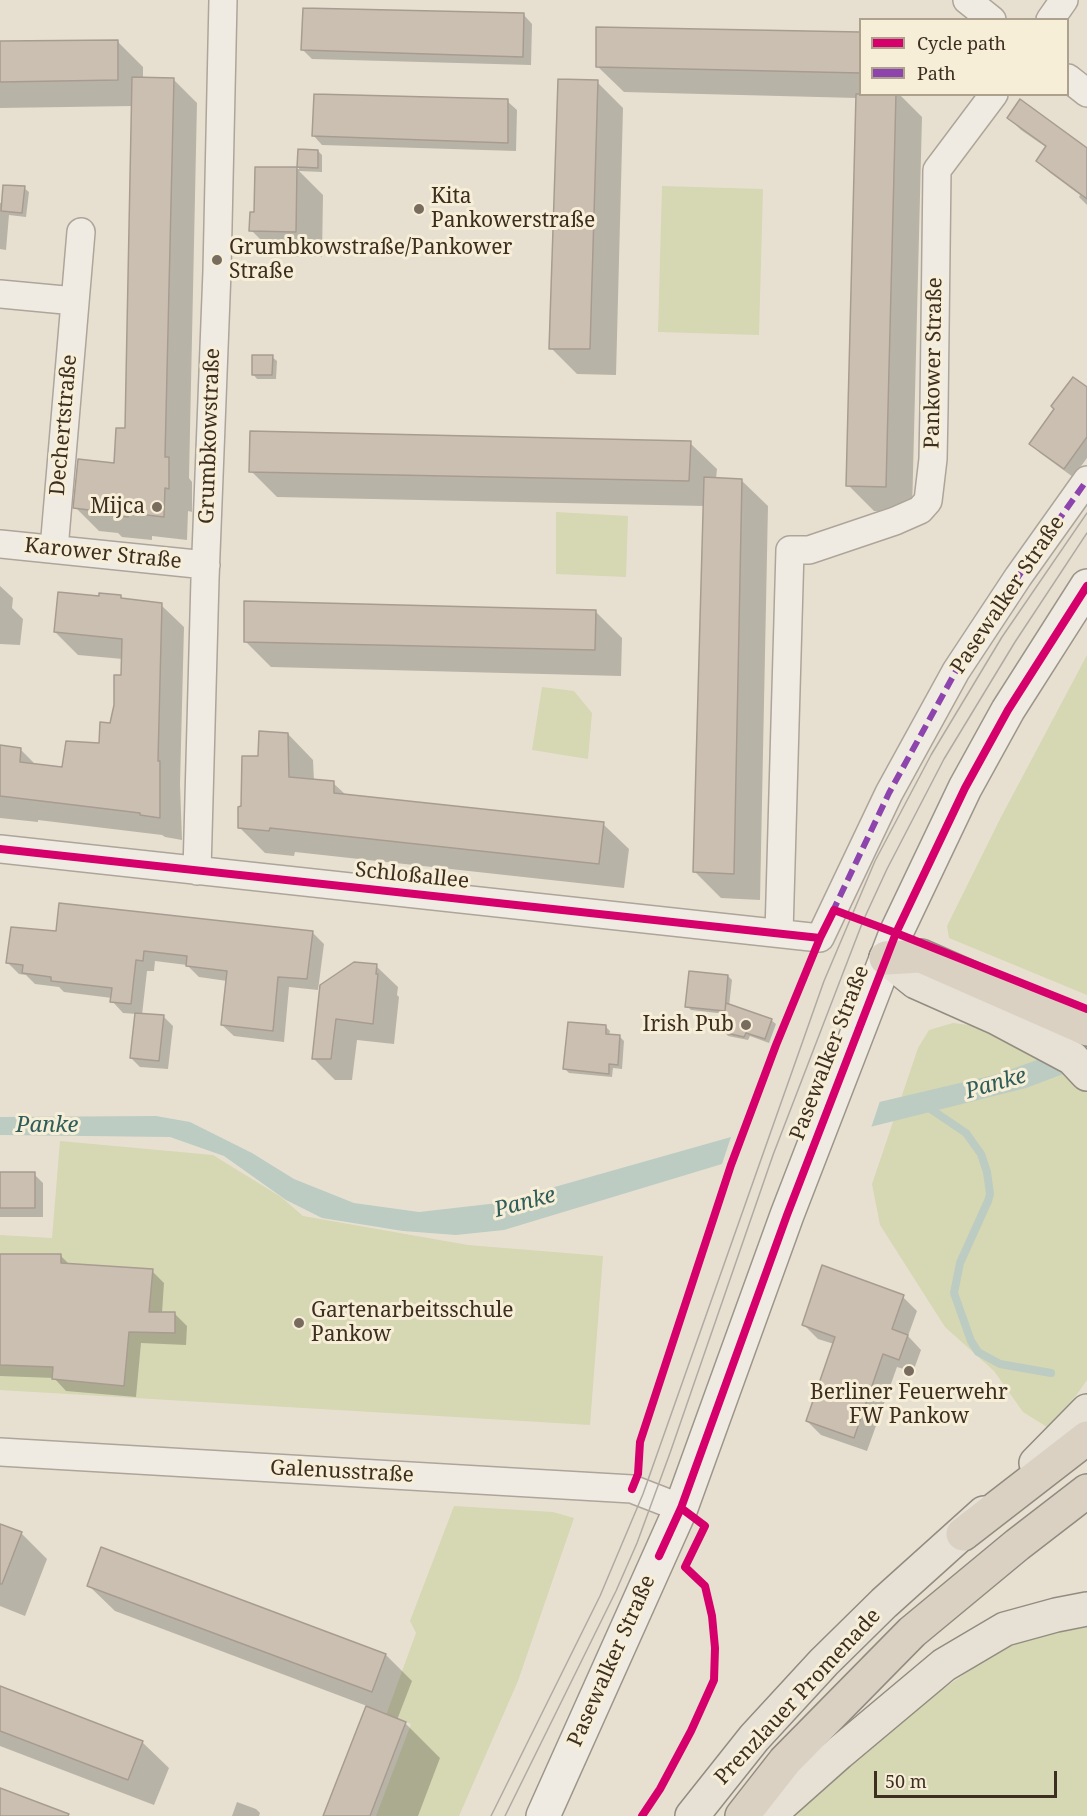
<!DOCTYPE html>
<html>
<head>
<meta charset="utf-8">
<style>
  body { margin:0 }
  #map { position:relative; width:1087px; height:1816px; overflow:hidden; background:#e7e0d1; font-family:"Noto Serif",serif }
  canvas { display:block }
  .legend { position:absolute; left:859px; top:18px; width:210px; height:78px; box-sizing:border-box; background:#f7eed8; border:2px solid #ada18e; margin:0; padding:8px 10px; list-style:none; font-size:18px; color:#3d2e20 }
  .legend li { display:flex; align-items:center; gap:12px; height:30px }
  .legend b { width:30px; border:2px solid #ada18e }
  .scale { position:absolute; left:874px; top:1771px; width:183px; height:27px; box-sizing:border-box; border:3px solid #3d2e20; border-top:0; padding-left:8px; font-size:18px; line-height:21px; white-space:nowrap; color:#3d2e20; -webkit-text-stroke:4px #f7eed8; paint-order:stroke }
</style>
</head>
<body>
<div id="map">
<canvas width="1087" height="1816"></canvas>
<ul class="legend">
<li><b style="height:8px;background:#d6006c"></b>Cycle path</li>
<li><b style="height:8px;background:#8e44ad"></b>Path</li>
</ul>
<div class="scale">50 m</div>
</div>
<script>
const ctx = document.querySelector('canvas').getContext('2d');
ctx.lineJoin = 'round';
function fill(path, color) {
  ctx.fillStyle = color;
  ctx.fill(path, 'evenodd');
}
function toPath(rows) {
  const path = new Path2D();
  for (const r of rows) {
    path.moveTo(r[0], r[1]);
    for (let i = 2; i < r.length; i += 2) path.lineTo(r[i], r[i + 1]);
  }
  return path;
}
function strokePath(path, color, width, dash) {
  ctx.strokeStyle = color;
  ctx.lineWidth = width;
  ctx.lineCap = dash ? 'butt' : 'round';
  ctx.setLineDash(dash || []);
  ctx.stroke(path);
}
function write(font, color, halo, rows, align = 'center') {
  ctx.font = font + ' "Noto Serif",serif';
  ctx.lineWidth = 6;
  ctx.setLineDash([]);
  ctx.textBaseline = 'middle';
  ctx.strokeStyle = halo;
  ctx.fillStyle = color;
  for (const [text, x, y, turn = 0] of rows) {
    ctx.save();
    ctx.translate(x, y);
    ctx.rotate((+turn || 0) * Math.PI / 180);
    ctx.textAlign = isNaN(turn) ? turn : align;
    if (halo) ctx.strokeText(text, 0, 0);
    ctx.fillText(text, 0, 0);
    ctx.restore();
  }
}
fill(toPath([
  [662,186,763,189,759,335,658,332],
  [556,512,628,516,626,577,556,574],
  [1087,655,1087,995,949,938,947,926,1000,819],
  [542,687,574,691,592,713,588,759,532,750],
  [953,1023,984,1027,1087,1087,1087,1380,1075,1397,1047,1427,1023,1412,994,1371,945,1327,880,1225,872,1184,918,1048,929,1030],
  [60,1141,213,1155,281,1197,303,1216,468,1245,603,1256,590,1425,0,1390,0,1235,52,1238],
  [454,1506,553,1512,574,1518,518,1681,459,1816,376,1816,411,1724,386,1715,416,1633,410,1621],
  [1087,1625,1087,1816,787,1816,891,1726,997,1651,1043,1633]
]), '#d6d7b3');
fill(toPath([
  [1087,1036,1087,1065,1026,1088,722,1164,504,1230,456,1235,403,1231,322,1218,286,1200,224,1156,170,1137,0,1135,0,1117,156,1116,190,1122,252,1153,294,1179,354,1203,419,1212,498,1203,731,1137,998,1074,1051,1055]
]), '#bcccc2');
fill(toPath([
  [881,1098,870,1131,721,1167,732,1134]
]), '#e7e0d1');
fill(toPath([
  [523,14,532,24,531,65,312,59,303,50],
  [859,33,860,94,899,94,922,117,912,512,874,511,848,485,857,98,624,92,597,66],
  [117,41,143,67,143,79,173,79,197,103,189,478,192,482,192,512,188,511,187,540,152,536,152,540,122,537,118,533,99,531,75,507,115,464,126,430,133,106,0,108,0,43],
  [597,82,623,108,616,375,577,374,551,348],
  [507,101,517,110,516,151,322,145,313,135],
  [1009,118,1087,151,1087,205,1079,197,1080,195,1049,172,1038,160,1047,148,1021,130],
  [299,150,318,151,322,155,322,172,299,171,323,195,322,257,277,256,251,230,256,214,256,168,299,169],
  [24,188,29,192,26,217,9,215,6,250,0,249,0,203,3,203],
  [272,357,277,361,276,379,257,379,253,374],
  [1087,389,1087,458,1073,477,1040,453,1031,444,1056,409],
  [690,443,717,469,716,479,741,480,768,506,760,900,721,898,695,872,705,506,277,497,251,471],
  [0,586,13,598,12,608,23,619,20,645,0,644],
  [120,596,124,600,161,605,184,627,180,784,182,840,165,837,162,835,38,820,38,822,0,818,0,752,21,750,37,766,63,769,100,745,111,725,123,677,123,659,78,655,55,632,100,598],
  [596,612,622,638,621,676,271,667,245,641],
  [288,734,313,760,314,781,333,783,346,795,603,824,629,849,624,888,295,852,294,856,265,853,239,827,243,808,260,758],
  [58,932,312,932,324,944,318,990,289,987,284,1042,234,1036,222,1025,227,981,199,977,187,965,155,961,154,971,147,971,142,1015,164,1017,173,1026,168,1069,140,1067,131,1058,136,1014,123,1013,112,1001,112,998,64,992,59,987,35,984,26,975,19,974,8,963],
  [376,966,398,987,397,995,399,997,394,1044,357,1040,352,1080,335,1080,314,1059,322,986],
  [728,976,732,980,729,1006,771,1020,776,1024,769,1043,750,1036,748,1040,728,1036,724,1031,726,1014,691,1010,687,1006],
  [606,1027,610,1031,609,1035,620,1037,624,1041,622,1069,613,1068,612,1077,569,1073,565,1069],
  [0,1173,34,1174,43,1183,43,1217,0,1217],
  [0,1256,61,1256,71,1266,152,1271,164,1283,162,1313,175,1314,187,1326,186,1345,141,1343,136,1397,66,1391,54,1378,0,1376],
  [903,1297,917,1311,908,1336,921,1350,913,1372,897,1367,867,1451,821,1435,807,1421,834,1344,818,1339,804,1325],
  [0,1525,21,1533,47,1559,25,1616,0,1606],
  [102,1549,386,1655,412,1681,397,1720,405,1723,440,1758,418,1816,325,1816,367,1706,115,1611,88,1585],
  [0,1687,142,1742,169,1768,154,1805,0,1746],
  [237,1802,256,1809,260,1813,259,1816,232,1816]
]), '#0003');
strokePath(toPath([
  [926,1106,966,1133,981,1154,987,1172,990,1194,988,1201,960,1263,954,1293,971,1341,978,1352,1000,1364,1051,1373]
]), '#bcccc2', 8);
const building = toPath([
  [303,8,524,13,523,57,301,50,303,8],
  [596,27,860,32,860,73,596,67,596,27],
  [118,40,118,80,0,82,0,41,118,40],
  [132,77,174,78,165,457,169,457,169,489,165,488,164,517,129,513,128,517,97,514,97,511,73,508,78,459,114,463,116,428,125,428,132,77],
  [558,79,598,80,590,349,549,349,558,79],
  [314,94,508,99,508,143,312,136,314,94],
  [856,94,896,94,886,487,846,486,856,94],
  [1020,99,1087,148,1087,199,1036,161,1046,146,1007,118,1020,99],
  [298,149,318,150,318,168,297,167,298,149],
  [255,167,297,167,296,232,249,231,250,212,254,212,255,167],
  [3,185,25,186,22,213,1,211,3,185],
  [252,355,273,355,272,375,252,375,252,355],
  [1073,377,1087,387,1087,437,1064,469,1029,444,1054,409,1051,406,1073,377],
  [250,431,691,441,689,481,249,472,250,431],
  [704,477,742,479,734,874,693,872,704,477],
  [58,592,99,596,99,593,121,595,121,598,162,603,158,761,160,761,160,818,140,815,140,813,0,796,0,745,21,748,20,762,62,767,66,741,99,743,100,722,110,723,114,705,114,675,121,675,122,639,54,632,58,592],
  [244,601,596,610,595,650,244,642,244,601],
  [259,731,288,733,289,777,334,781,334,793,604,822,599,864,270,828,269,831,238,828,238,807,241,806,242,756,258,756,259,731],
  [59,903,313,931,307,979,278,977,273,1031,221,1025,227,971,186,966,187,956,144,951,143,961,136,960,131,1004,110,1002,112,988,51,981,51,977,22,973,23,965,6,963,11,927,56,931,59,903],
  [354,962,377,964,376,974,378,974,373,1024,336,1019,331,1059,312,1059,320,985,354,962],
  [689,971,728,975,725,1011,685,1007,689,971],
  [726,1003,772,1019,765,1039,746,1033,744,1037,722,1032,726,1003],
  [135,1013,164,1015,159,1061,130,1058,135,1013],
  [568,1022,606,1025,606,1034,620,1035,618,1065,609,1064,609,1074,563,1069,568,1022],
  [0,1172,35,1172,35,1208,0,1208,0,1172],
  [0,1254,61,1254,61,1263,153,1269,149,1312,175,1312,175,1333,129,1332,124,1386,52,1379,53,1367,0,1365,0,1254],
  [822,1265,904,1295,892,1329,908,1335,899,1360,883,1354,854,1438,806,1421,835,1337,802,1325,822,1265],
  [0,1524,22,1532,2,1584,0,1584,0,1524],
  [101,1547,386,1654,372,1692,87,1586,101,1547],
  [0,1686,143,1741,128,1780,0,1731,0,1686],
  [366,1706,406,1722,370,1816,323,1816,366,1706],
  [0,1788,69,1814,68,1816,0,1816,0,1788]
]);
fill(building, '#cbbfb2');
strokePath(building, '#a89c90', 1.5);
const minor = toPath([
  [967,0,992,20],
  [1050,20,1064,0],
  [1068,78,1087,93],
  [0,294,75,301],
  [0,544,206,565],
  [54,549,81,232],
  [0,849,820,938,889,793,956,671,1018,577,1087,480],
  [197,871,205,579,217,271,223,0],
  [779,933,790,550,809,550,895,521,920,510,928,501,933,459,934,409,937,170,994,94],
  [0,1452,632,1489,681,1508]
]);
const secondary = toPath([
  [543,1816,681,1508,787,1215,896,933,965,788,1008,710,1087,586]
]);
const primary = toPath([
  [886,958,916,982,997,1018,1072,1058,1087,1074],
  [1036,1463,1087,1411],
  [692,1816,754,1738,824,1662,884,1603,984,1513],
  [768,1816,839,1753,944,1665,1005,1629,1056,1615,1087,1609]
]);
const motorway = toPath([
  [886,958,921,956,1087,1029],
  [963,1534,1087,1438],
  [742,1816,785,1761,912,1632,1017,1545,1087,1491]
]);
strokePath(minor, '#ada599', 30);
strokePath(secondary, '#9c958a', 36);
strokePath(primary, '#928b80', 36);
strokePath(motorway, '#928b80', 36);
strokePath(minor, '#efebe3', 27);
strokePath(secondary, '#efebe3', 33);
strokePath(primary, '#e6e1d4', 33);
strokePath(motorway, '#dad1c2', 33);
strokePath(toPath([
  [491,1816,600,1596,643,1494,824,981,875,861,931,755,1002,637,1087,513],
  [505,1816,616,1591,637,1543,670,1453,773,1155,863,921,887,869,944,759,1015,642,1087,533]
]), '#afaaa2', 1.5);
strokePath(toPath([
  [832,913,889,793,956,671,1018,577,1087,480]
]), '#8e44ad', 6, [12, 6]);
strokePath(toPath([
  [0,849,820,938],
  [632,1489,638,1474,640,1442,731,1165,776,1045,820,938,834,910,896,933,1087,1009],
  [659,1556,681,1508,787,1215,896,933,965,788,1008,710,1087,586],
  [642,1816,660,1789,691,1731,714,1680,715,1648,712,1616,705,1586,685,1567,705,1526,681,1508]
]), '#d6006c', 8);
for (const [x, y, r, color] of [
  [419,209,6,"#786c5e"],
  [217,260,6,"#786c5e"],
  [157,507,6,"#786c5e"],
  [746,1025,6,"#786c5e"],
  [299,1323,6,"#786c5e"],
  [909,1371,6,"#786c5e"]
]) {
  const dot = new Path2D();
  dot.arc(x, y, r, 0, 2 * Math.PI);
  ctx.fillStyle = color;
  ctx.fill(dot);
  strokePath(dot, '#f7eed8', 2);
}
write('21px', '#3d2e20', '#f7eed8', [
  ["Kita",431,197],
  ["Pankowerstraße",431,221],
  ["Grumbkowstraße/Pankower",229,248],
  ["Straße",229,272],
  ["Mijca",145,507,"right"],
  ["Irish Pub",734,1025,"right"],
  ["Gartenarbeitsschule",311,1311],
  ["Pankow",311,1335],
  ["Berliner Feuerwehr",909,1393,"center"],
  ["FW Pankow",909,1417,"center"]
], 'left');
write('21px', '#3d2e20', '#f7eed8', [
  ["Pankower Straße",934,363,-89],
  ["Dechertstraße",64,425,-85],
  ["Grumbkowstraße",210,436,-88],
  ["Karower Straße",103,554,6],
  ["Pasewalker Straße",1008,595,-56],
  ["Schloßallee",412,876,6],
  ["Pasewalker Straße",830,1053,-69],
  ["Galenusstraße",342,1472,3],
  ["Pasewalker Straße",612,1661,-66],
  ["Prenzlauer Promenade",798,1697,-47]
]);
write('italic 22px', '#2f5d5a', '#f7eed8', [
  ["Panke",996,1084,-16],
  ["Panke",47,1126],
  ["Panke",525,1203,-15]
]);
</script>
</body>
</html>
